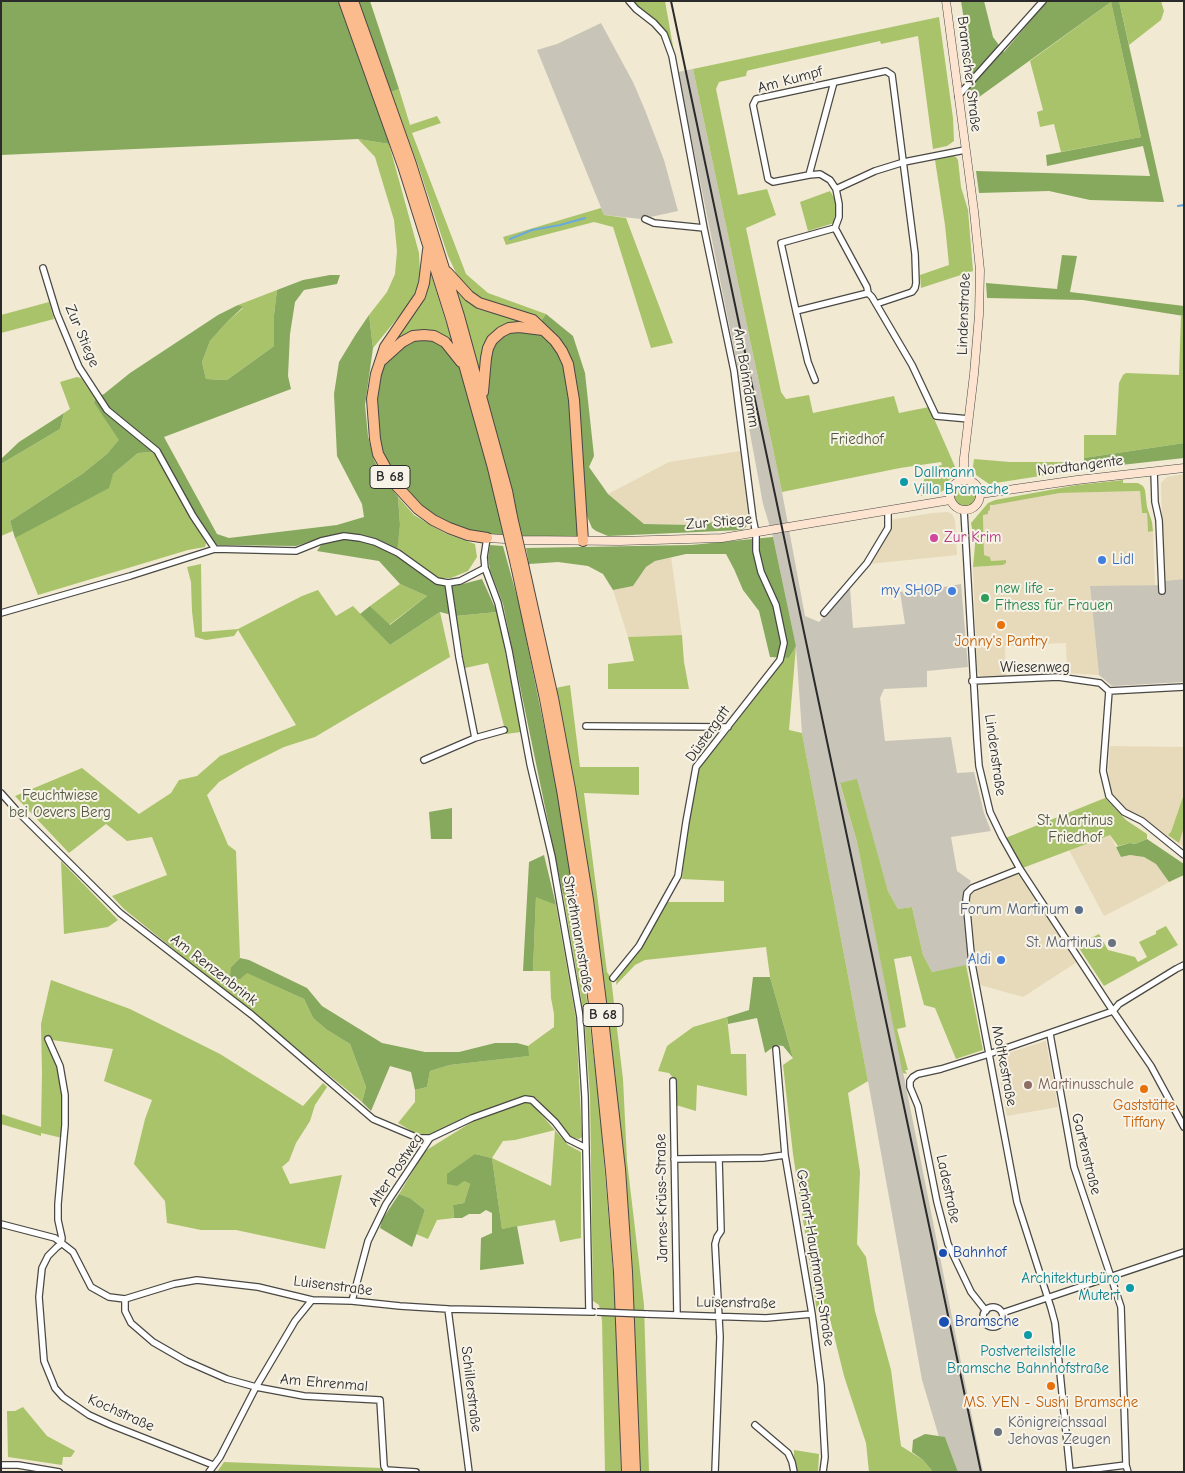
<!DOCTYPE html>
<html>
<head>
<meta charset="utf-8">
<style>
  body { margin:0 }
  #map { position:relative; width:1185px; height:1473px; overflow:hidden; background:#f1e9d2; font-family:"Comic Neue",sans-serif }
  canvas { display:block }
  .frame { position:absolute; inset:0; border:2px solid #2b2b2b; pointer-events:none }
</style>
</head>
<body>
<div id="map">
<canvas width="1185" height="1473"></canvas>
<div class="frame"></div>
</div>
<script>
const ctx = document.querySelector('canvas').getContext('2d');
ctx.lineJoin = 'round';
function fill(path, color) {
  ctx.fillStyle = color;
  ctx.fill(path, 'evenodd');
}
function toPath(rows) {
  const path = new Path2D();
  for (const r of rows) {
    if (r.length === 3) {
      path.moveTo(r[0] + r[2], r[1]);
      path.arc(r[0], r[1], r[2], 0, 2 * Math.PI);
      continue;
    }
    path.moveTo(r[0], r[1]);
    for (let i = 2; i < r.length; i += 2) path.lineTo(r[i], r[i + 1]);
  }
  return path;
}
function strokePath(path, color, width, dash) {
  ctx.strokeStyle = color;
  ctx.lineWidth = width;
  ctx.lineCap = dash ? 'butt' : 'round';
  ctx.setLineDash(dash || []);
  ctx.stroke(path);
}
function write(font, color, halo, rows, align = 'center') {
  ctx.font = font + ' "Comic Neue",sans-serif';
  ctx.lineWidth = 4;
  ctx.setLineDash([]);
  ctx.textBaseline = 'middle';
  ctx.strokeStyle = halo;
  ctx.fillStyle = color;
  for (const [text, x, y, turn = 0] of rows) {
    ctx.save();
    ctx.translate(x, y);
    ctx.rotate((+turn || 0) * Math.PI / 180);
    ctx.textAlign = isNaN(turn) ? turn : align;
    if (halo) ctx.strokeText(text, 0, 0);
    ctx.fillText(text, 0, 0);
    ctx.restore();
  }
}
fill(toPath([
  [740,451,749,517,694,525,644,524,608,494,669,462],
  [1184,474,1184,579,1164,581,1161,483,1167,477],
  [1140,491,1142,513,1147,513,1148,532,1153,531,1155,585,1090,587,1099,675,1067,673,1066,643,1062,643,1005,646,1006,676,980,676,977,671,973,567,1003,565,1005,560,991,561,990,557,984,555,983,514,988,511,990,505,1060,493],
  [948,512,952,514,955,520,957,555,869,564,890,520,932,513],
  [671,557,682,635,628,637,613,590,633,586,646,567,655,561],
  [1110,746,1184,747,1184,847,1139,816,1126,809,1112,795,1108,772],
  [1110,835,1121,857,1130,855,1144,857,1156,864,1169,882,1153,891,1104,916,1069,850],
  [1017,873,1077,962,1023,997,980,985,976,964,970,899,970,894],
  [1046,1041,1058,1107,1007,1116,996,1057]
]), '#e7daba');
fill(toPath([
  [601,23,633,82,645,110,664,160,678,211,641,219,604,215,537,50,557,44],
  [693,69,782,492,805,616,819,622,850,588,853,628,905,624,900,592,922,589,922,587,932,585,932,589,961,584,968,667,927,671,927,687,884,689,880,698,885,741,951,737,957,773,974,772,984,813,991,831,951,837,957,871,971,881,963,897,969,965,932,972,923,955,912,907,898,909,888,891,857,780,840,784,857,842,983,1472,958,1472,945,1437,939,1437,922,1380,868,1081,802,733,796,646,773,537,763,504,741,384,678,72],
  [1184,579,1184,682,1112,686,1099,675,1090,586,1164,585,1164,581]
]), '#c8c4b8');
fill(toPath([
  [632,1,665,1,674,52,671,50,666,35],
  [1119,1,1161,1,1164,11,1161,20,1129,45],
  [1111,2,1141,137,1061,152,1054,124,1040,127,1037,112,1043,110,1030,61],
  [939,17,953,118,954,141,947,146,933,149,918,36,881,44,880,41,750,70,747,71,746,76,719,82,716,89,738,195,767,189,776,215,746,228,781,392,786,399,809,395,813,413,894,396,899,413,929,407,956,469,955,475,947,482,944,490,938,494,921,496,921,485,927,475,937,466,942,465,941,462,900,468,782,492,693,69],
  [399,89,410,125,437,116,441,123,412,133,466,274,488,293,546,314,541,321,483,300,469,291,458,277,448,256,418,165,391,92],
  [358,139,389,144,419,253,420,272,417,289,409,304,373,348,369,315,387,292,395,274,397,251,394,220,375,157],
  [953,156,956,157,958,160,961,187,968,210,973,271,921,288,920,275,949,265,945,225,935,160],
  [830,191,835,199,836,208,834,223,808,231,800,202],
  [601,208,604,215,626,218,673,343,651,348,613,227,594,222,506,245,503,237],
  [429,268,454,348,390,348],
  [452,284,460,295,478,309,532,324,481,380],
  [277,290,274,315,274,346,227,380,206,379,202,362,210,341,227,322,243,308,238,305],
  [49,302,54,319,1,333,1,315],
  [1181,316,1184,316,1184,443,1084,458,1084,435,1116,435,1119,383,1123,375,1126,373,1179,375],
  [77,377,81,378,95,398,94,403,120,440,107,454,82,474,10,521,13,531,1,536,1,464,60,429,64,413,70,409,60,382],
  [155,452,206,543,205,547,188,550,38,595,15,538,113,474,138,453],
  [974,459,1010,462,1084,462,1085,469,989,484,976,475,973,467],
  [1123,480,1123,483,1138,483,1143,486,1145,490,1147,507,1152,522,1153,531,1148,532,1147,513,1142,513,1140,491,1060,493,993,505,990,505,990,510,988,511,988,514,983,515,984,555,990,557,991,561,1006,560,1006,563,1003,565,973,567,975,545,971,523,988,503,995,500,1077,485],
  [965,495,11],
  [398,497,414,515,432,526,447,534,475,544,477,557,468,571,451,578,438,578,397,549,400,525],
  [201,564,202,632,238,629,302,596,318,590,336,616,353,606,390,645,440,612,450,657,315,737,284,747,246,766,219,782,207,795,228,845,236,851,240,958,231,967,246,972,304,999,313,1018,327,1030,350,1044,366,1087,362,1102,124,909,112,896,167,875,152,837,127,841,106,824,69,853,15,796,82,768,139,814,171,793,179,780,197,776,220,756,296,725,238,630,234,636,206,640,195,637,192,611,191,582,187,567],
  [400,584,427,596,389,625,370,606],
  [497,612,521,732,506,734,488,663,465,668,456,616],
  [682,635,684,662,689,689,608,689,608,664,634,661,628,637],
  [796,646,789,730,802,733,868,1081,848,1093,860,1172,857,1244,866,1257,875,1311,891,1370,901,1446,923,1460,933,1472,869,1472,866,1443,844,1376,828,1311,817,1312,793,1154,783,1065,793,1058,770,977,766,947,645,960,635,965,616,985,617,977,640,948,668,902,724,902,724,881,682,879,686,837,698,772,701,766,731,729,782,663,784,658,789,658],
  [570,685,580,767,639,767,639,795,584,793,607,972,611,978,623,1079,627,1161,644,1305,649,1472,640,1472,631,1243,624,1161,602,972,585,846,556,688],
  [857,779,888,891,898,909,912,907,923,955,932,972,966,965,983,1050,956,1059,935,1008,924,1005,911,956,894,959,906,1027,897,1029,908,1070,905,1070,907,1074,903,1073,902,1070,857,842,840,783],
  [1184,794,1184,827,1179,843,1168,835,1171,832],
  [1105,798,1126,820,1147,834,1147,839,1135,844,1130,843,1118,846,1110,835,1020,869,1003,839],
  [61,861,95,896,118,920,108,927,64,934],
  [574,892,599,1101,617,1320,621,1472,605,1472,602,1320,599,1305,593,1301,590,1096,584,1015,563,894],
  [536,896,556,905,576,1019,582,1137,579,1139,571,1137,536,1098,528,1096,520,1097,472,1115,429,1135,418,1135,398,1123,415,1102,415,1090,427,1087,430,1071,450,1065,528,1056,528,1046,554,1027,554,1014,551,998,550,971,533,971],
  [1166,926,1178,945,1104,986,1077,945,1099,934,1108,950,1135,957,1138,962,1147,957,1139,942,1156,934,1156,931],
  [51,980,130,1009,220,1054,303,1106,323,1083,327,1087,315,1105,310,1121,296,1143,289,1161,282,1167,290,1184,342,1175,325,1249,236,1230,201,1230,167,1223,165,1201,134,1164,145,1119,152,1100,104,1081,113,1049,52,1040,47,1042,58,1068,63,1094,62,1138,41,1133,41,1136,1,1124,1,1114,41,1127,42,1073,41,1024],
  [727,1017,731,1054,746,1054,747,1096,697,1085,696,1111,676,1105,676,1081,669,1073,658,1071,667,1046,693,1027],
  [525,1102,531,1103,568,1145,581,1152,581,1238,560,1242,555,1220,502,1229,492,1158,475,1154,464,1181,470,1184,464,1203,453,1205,454,1218,437,1220,428,1239,416,1234,425,1210,410,1198,399,1194,425,1151,472,1122],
  [555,1130,551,1186,492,1158,503,1141,515,1140],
  [23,1407,47,1436,75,1451,71,1457,63,1457,62,1465,8,1457,7,1411,15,1411],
  [794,1450,819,1454,818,1472,796,1472,794,1457],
  [224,1462,381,1468,384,1472,217,1472]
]), '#a9c36a');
fill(toPath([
  [1,1,339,1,382,121,389,144,358,139,1,155],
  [357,1,370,1,399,89,391,92],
  [961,1,984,1,993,37,1004,52,1047,1,1119,1,1164,202,1090,200,1049,191,979,193,976,171,1150,176,1143,146,1047,166,1046,155,1141,137,1111,2,968,105,964,67,966,33],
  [1062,255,1077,256,1070,292,1184,306,1184,316,1083,300,987,298,986,283,1057,289],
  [330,275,340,275,337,284,304,290,295,302,290,334,288,376,291,389,164,437,217,534,229,538,337,525,364,517,362,504,337,456,334,394,339,362,356,334,369,315,373,348,365,405,368,436,374,460,382,476,398,497,400,525,397,553,434,583,455,586,482,579,497,612,456,616,440,612,390,645,360,614,370,606,390,625,427,596,400,584,379,561,317,551,327,536,296,546,217,545,192,517,155,452,138,453,113,474,109,488,15,538,10,521,82,474,107,454,119,440,94,403,95,398,104,394,130,373,218,315,238,305,243,307,227,322,210,341,202,362,206,379,227,380,274,346,274,315,277,290,303,280],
  [546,314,573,336,585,373,594,456,589,467,608,494,644,524,694,525,749,517,746,527,742,530,608,536,596,531,592,528,587,516,577,386,570,360,561,340,541,321],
  [544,330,568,364,583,541,518,540,482,400,486,358,501,332],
  [434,336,465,366,510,540,468,535,418,509,378,454,373,386,391,351,402,342],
  [64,413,60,429,1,464,1,459,19,442],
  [1184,443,1184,458,1085,469,1084,458],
  [773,537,796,646,789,658,770,657,759,611,743,590,734,569,726,554,686,554,655,561,646,567,633,586,613,590,603,574,588,566,558,562,529,564,526,548,691,545],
  [490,545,503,546,519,604,557,790,574,892,563,894,503,604,490,570,488,558],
  [452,808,452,839,431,839,429,812],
  [1147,839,1184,864,1184,875,1169,882,1156,864,1144,857,1130,855,1121,857,1116,847,1130,843,1135,844],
  [544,855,556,905,536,897,533,971,523,971,529,862],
  [240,958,249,960,307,988,322,1006,382,1043,425,1052,459,1052,495,1043,517,1043,528,1046,529,1056,450,1065,430,1071,427,1087,415,1090,411,1072,390,1066,371,1111,362,1102,366,1087,350,1044,327,1030,313,1018,304,999,247,973,240,979,230,978,231,967],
  [753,977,770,977,793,1058,783,1046,776,1045,765,1053,757,1018,728,1024,727,1017,749,1010],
  [475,1154,492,1158,502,1229,517,1226,524,1264,480,1270,481,1238,492,1233,492,1213,486,1210,480,1214,469,1214,462,1218,454,1218,453,1205,464,1203,470,1184,464,1181,457,1186,447,1184,447,1174],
  [399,1194,410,1198,425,1210,412,1247,380,1228,382,1220],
  [925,1434,945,1437,958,1472,933,1472,923,1460,912,1452,913,1440]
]), '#86a95e');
strokePath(toPath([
  [1178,206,1184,205],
  [510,239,532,230,560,225,585,218]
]), '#6aa9dd', 2);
const street = toPath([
  [958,96,1043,1],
  [965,150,904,162,875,171,836,189,839,204,839,217,835,228,867,287,868,293,872,297,912,365,936,416,969,419],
  [809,175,834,82],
  [836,189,830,180,820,174,809,175,773,182,768,179,753,105,756,99,886,71,892,75,915,254,916,283,915,288,912,292,876,304],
  [645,219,654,223,704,228],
  [835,228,781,243,796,311,868,293],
  [43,268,57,314,79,367,107,410,157,451,193,516,215,549],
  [796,311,808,362,815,380],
  [1154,471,1155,502,1159,520,1162,591],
  [964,511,977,740,979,766,990,812,1002,837,1020,869,1113,1011,1151,1066,1184,1127],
  [487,538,484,557,485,568,498,603,509,651,530,764,552,857,580,1017,585,1097,589,1312],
  [448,583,459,657,475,738],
  [1,613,130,576,215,549,296,551,321,541,344,536,360,538,375,542,398,553,437,581,448,583,460,581,485,568],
  [824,613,867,563,888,528,888,511],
  [972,681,1058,677,1100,683,1109,691,1184,687],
  [1109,691,1103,771,1109,796,1124,812,1142,821,1184,855],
  [586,726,728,727],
  [424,760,475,738,504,730],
  [1,793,17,811,120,913,252,1015,373,1119,418,1138,430,1138],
  [1020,869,972,888,967,893,966,900,972,964,1017,1202,1051,1308,1055,1323,1070,1472],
  [1178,968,1184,965],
  [613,978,639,946,678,876,686,822,696,767,780,660,784,643,776,605,761,572,756,551,756,533,753,519,734,371,704,228,672,56,664,34,654,23,636,9,629,1],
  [1050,1034,1074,1167,1121,1307,1126,1465,1128,1472],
  [48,1039,60,1066,65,1095,65,1125,58,1204,58,1220,62,1238,61,1244],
  [776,1049,785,1155,812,1314,821,1385,825,1457,823,1472],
  [673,1081,677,1315],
  [674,1159,763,1158,785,1155],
  [1,1224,55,1238,73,1252,91,1287,109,1297,125,1299,174,1284,197,1280,258,1287,312,1300,352,1301,400,1306,448,1309,593,1312],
  [61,1244,57,1247,48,1256,42,1268,39,1297,44,1361,55,1388,63,1397,89,1415,111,1425,213,1465],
  [125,1299,125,1311,131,1323,153,1342,186,1361,227,1379,256,1387,304,1396,380,1400,384,1466,386,1470,416,1472],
  [352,1301,368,1241,386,1204,430,1138,472,1118,525,1099,532,1100,555,1122,568,1139,586,1148],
  [993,1317,10],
  [448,1309,469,1472],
  [986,1311,971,1292,948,1244,937,1202,918,1106,910,1087,910,1081,913,1077,918,1074,941,1069,989,1054,1113,1011,1119,1004,1176,969],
  [1002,1313,1184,1252],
  [646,1314,766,1318,812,1314],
  [755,1425,788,1453,792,1462,794,1472],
  [1,1465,18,1465,59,1472],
  [209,1472,220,1457,256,1387,295,1321,312,1300],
  [715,1472,720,1337,715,1244,717,1237,721,1231,719,1159],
  [1070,1472,1126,1465]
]);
const secondary = toPath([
  [946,1,974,211,980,270,979,315,974,374,964,458,964,480],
  [965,495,15],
  [980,494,1077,480,1184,468],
  [487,538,522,540,620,541,722,538,950,500]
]);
const highway = toPath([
  [344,1,403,166,451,318,493,468,505,518],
  [353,1,411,164,459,316,507,491,512,517],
  [428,250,424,283,420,296,385,347,376,374,372,399,375,439,378,454,394,483,418,509,433,520,449,528,468,535,487,538],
  [447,272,469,296,479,303,533,320,555,341,562,351,568,364,574,400,583,541],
  [382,360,402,342,413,336,424,335,434,336,445,342,461,362],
  [483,392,486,358,488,348,492,340,501,332,509,328,519,327,543,330],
  [523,564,553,698,570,789,588,900,602,1010,620,1169,627,1272,635,1472],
  [516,565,545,699,562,790,580,902,595,1011,611,1171,619,1272,627,1472]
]);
strokePath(street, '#494844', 8);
strokePath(secondary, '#494844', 9);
strokePath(highway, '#494844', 12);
strokePath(street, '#fff', 5.5);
strokePath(secondary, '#fde4d1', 8);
strokePath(highway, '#fbbb8c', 10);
strokePath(toPath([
  [671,1,981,1472]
]), '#2b2b2b', 2);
const streetBridge = toPath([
  [597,1312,646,1314]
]);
const highwayBridge = toPath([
  [512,517,523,564],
  [505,518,516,565]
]);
strokePath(streetBridge, '#494844', 8, []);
strokePath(highwayBridge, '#494844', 12, []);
strokePath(streetBridge, '#fff', 5.5);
strokePath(highwayBridge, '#fbbb8c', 10);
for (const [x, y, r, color] of [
  [904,482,5,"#0f9aa8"],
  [934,538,5,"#d1479c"],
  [1102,560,5,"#3f7fe0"],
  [952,591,5,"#3f7fe0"],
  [985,598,5,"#2e9e5b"],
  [1001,625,5,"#e8710a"],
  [1079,910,5,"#5c6f8a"],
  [1112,943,5,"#6b7280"],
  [1001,960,5,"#3f7fe0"],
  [1028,1085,5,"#8d6e63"],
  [1144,1089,5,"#e8710a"],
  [943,1253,5,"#1a4fb4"],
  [1130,1288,5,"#0f9aa8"],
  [944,1322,6,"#1a4fb4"],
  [1028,1335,5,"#0f9aa8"],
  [1051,1386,5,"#e8710a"],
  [998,1432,5,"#6b7280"]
]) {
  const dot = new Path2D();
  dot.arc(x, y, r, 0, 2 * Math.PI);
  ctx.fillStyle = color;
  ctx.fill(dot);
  strokePath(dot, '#f7f3e8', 2);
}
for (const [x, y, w] of [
  [390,477,40],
  [603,1015,40]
]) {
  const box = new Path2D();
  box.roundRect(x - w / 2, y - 11.5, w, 23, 4);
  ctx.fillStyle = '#f7f3e8';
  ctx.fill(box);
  strokePath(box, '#2b2b2b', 1);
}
write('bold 14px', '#2b2b2b', null, [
  ["B 68",390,477],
  ["B 68",603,1015]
]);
write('15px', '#2b2b2b', '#f7f3e8', [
  ["Bramscher Straße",969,74,83],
  ["Am Kumpf",790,80,-15],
  ["Lindenstraße",964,314,-88],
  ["Zur Stiege",82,336,67],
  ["Am Bahndamm",746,378,81],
  ["Nordtangente",1080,466,-7],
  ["Zur Stiege",719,522,-5],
  ["Wiesenweg",1035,668],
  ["Düstergatt",708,734,-54],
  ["Lindenstraße",995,755,82],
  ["Striethmannstraße",578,934,80],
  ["Am Renzenbrink",214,970,38],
  ["Moltkestraße",1004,1066,79],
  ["Gartenstraße",1086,1154,76],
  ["Alter Postweg",396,1170,-56],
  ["Ladestraße",948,1189,78],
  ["James-Krüss-Straße",662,1198,-91],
  ["Gerhart-Hauptmann-Straße",815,1258,81],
  ["Luisenstraße",333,1286,7],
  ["Luisenstraße",736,1303,1],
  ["Am Ehrenmal",324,1383,5],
  ["Schillerstraße",471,1389,83],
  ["Kochstraße",121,1413,24]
]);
write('15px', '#51593e', '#f7f3e8', [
  ["Friedhof",857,440],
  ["Feuchtwiese",60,796],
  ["bei Oevers Berg",60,813],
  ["St. Martinus",1075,821],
  ["Friedhof",1075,838]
]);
write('15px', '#0d838f', '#f7f3e8', [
  ["Dallmann",914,473],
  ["Villa Bramsche",914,490],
  ["Architekturbüro",1120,1279,"right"],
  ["Mutert",1120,1296,"right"],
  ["Postverteilstelle",1028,1352,"center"],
  ["Bramsche Bahnhofstraße",1028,1369,"center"]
], 'left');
write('15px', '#b23c85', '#f7f3e8', [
  ["Zur Krim",944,538]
], 'left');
write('15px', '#366cbe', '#f7f3e8', [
  ["Lidl",1112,560,"left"],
  ["my SHOP",942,591],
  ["Aldi",991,960]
], 'right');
write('15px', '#27864d', '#f7f3e8', [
  ["new life -",995,589],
  ["Fitness für Frauen",995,606]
], 'left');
write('15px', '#c56008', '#f7f3e8', [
  ["Jonny's Pantry",1001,642],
  ["Gaststätte",1144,1106],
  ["Tiffany",1144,1123],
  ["MS. YEN - Sushi Bramsche",1051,1403]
]);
write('15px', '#4e5e75', '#f7f3e8', [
  ["Forum Martinum",1069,910]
], 'right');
write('15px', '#5b616d', '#f7f3e8', [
  ["St. Martinus",1102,943],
  ["Königreichssaal",1008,1423,"left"],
  ["Jehovas Zeugen",1008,1440,"left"]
], 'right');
write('15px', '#785e54', '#f7f3e8', [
  ["Martinusschule",1038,1085]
], 'left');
write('15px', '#164399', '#f7f3e8', [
  ["Bahnhof",953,1253],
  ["Bramsche",955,1322]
], 'left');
</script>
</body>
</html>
